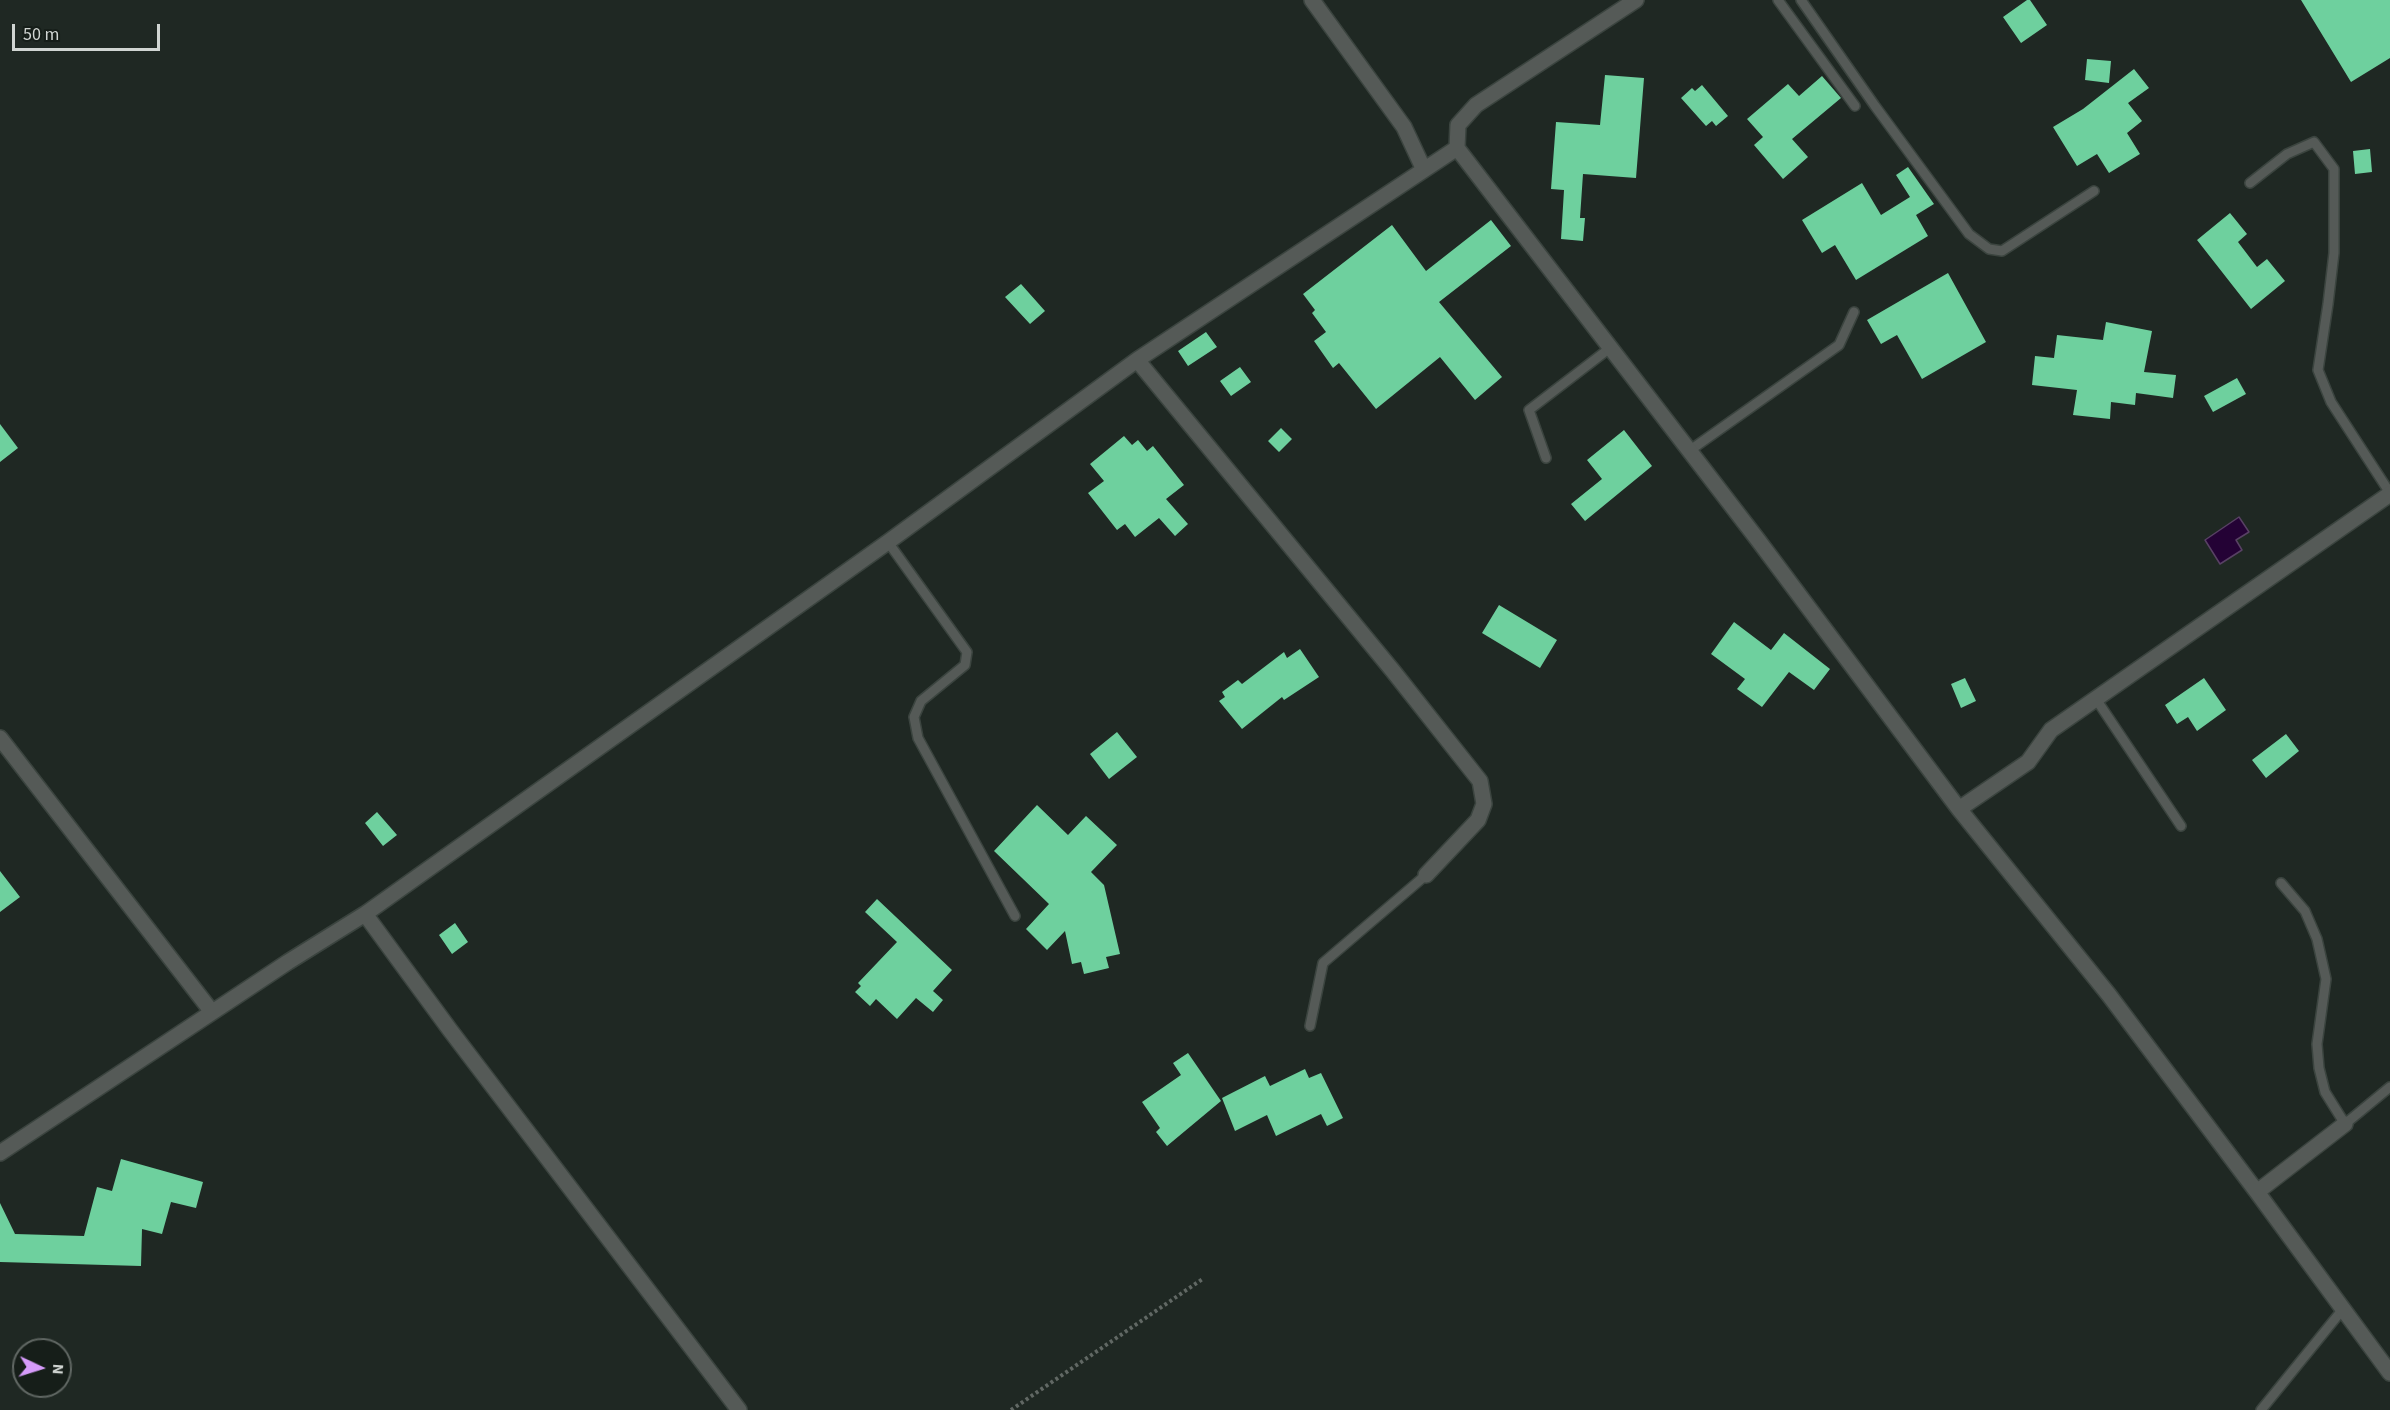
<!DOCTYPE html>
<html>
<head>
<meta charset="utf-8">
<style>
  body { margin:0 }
  #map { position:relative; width:2390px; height:1410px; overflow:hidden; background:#1f2823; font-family:"Source Sans 3",sans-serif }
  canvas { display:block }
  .north { position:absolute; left:12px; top:1338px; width:60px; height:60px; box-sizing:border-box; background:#161e19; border:2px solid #606763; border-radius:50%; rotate:94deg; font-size:16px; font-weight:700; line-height:24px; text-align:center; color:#d0d5d2 }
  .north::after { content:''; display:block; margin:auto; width:21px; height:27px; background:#d69bfa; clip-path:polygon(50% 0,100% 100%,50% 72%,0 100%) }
  .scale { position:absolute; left:12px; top:24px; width:148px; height:27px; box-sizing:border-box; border:3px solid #d0d5d2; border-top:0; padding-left:8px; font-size:18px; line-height:21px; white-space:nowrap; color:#d0d5d2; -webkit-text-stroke:4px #161e19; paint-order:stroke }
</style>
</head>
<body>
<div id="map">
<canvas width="2390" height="1410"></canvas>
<div class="north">N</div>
<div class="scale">50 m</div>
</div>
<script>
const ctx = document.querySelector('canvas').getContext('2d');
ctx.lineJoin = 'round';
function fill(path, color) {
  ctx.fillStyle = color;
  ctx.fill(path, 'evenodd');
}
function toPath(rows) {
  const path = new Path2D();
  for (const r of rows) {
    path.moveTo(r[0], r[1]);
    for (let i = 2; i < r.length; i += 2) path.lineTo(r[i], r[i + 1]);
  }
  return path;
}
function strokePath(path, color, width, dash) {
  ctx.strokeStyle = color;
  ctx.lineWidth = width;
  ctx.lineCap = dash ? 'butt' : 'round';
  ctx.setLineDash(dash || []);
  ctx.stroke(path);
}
const water = toPath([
  [2239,517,2249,532,2236,540,2242,550,2220,564,2205,540,2239,517]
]);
fill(water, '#240235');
strokePath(water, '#584164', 1.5);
fill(toPath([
  [2027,0,2030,0,2047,25,2021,43,2003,17],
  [2301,0,2390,0,2390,58,2351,82],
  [2087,59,2111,61,2109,83,2085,80],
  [2134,69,2149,88,2128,103,2142,121,2127,133,2140,154,2109,173,2097,154,2077,166,2053,127,2083,109],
  [1605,75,1644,78,1636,178,1583,174,1580,218,1585,218,1583,241,1561,239,1564,190,1551,189,1556,122,1600,125],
  [1822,76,1841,98,1792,139,1808,157,1783,179,1754,145,1763,137,1747,119,1788,84,1799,96],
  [1702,85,1728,116,1716,126,1712,121,1706,126,1681,98,1692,88,1695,91],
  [2370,149,2372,172,2355,174,2353,151],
  [1908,167,1934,204,1916,215,1928,236,1856,280,1835,245,1822,253,1802,220,1862,183,1881,215,1910,197,1896,175],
  [2230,213,2247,234,2238,242,2257,267,2267,259,2285,281,2251,309,2197,240],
  [1491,220,1511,246,1439,302,1502,377,1475,400,1440,357,1376,409,1339,363,1333,368,1314,341,1326,332,1312,313,1315,310,1303,294,1392,225,1426,271],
  [1948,273,1986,342,1922,379,1897,335,1881,344,1867,320],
  [1021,284,1045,311,1030,324,1005,297],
  [2106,322,2152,331,2144,372,2176,375,2173,398,2136,393,2135,405,2111,402,2110,419,2073,415,2077,390,2032,385,2035,356,2054,358,2057,335,2103,340],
  [1206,332,1217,347,1188,366,1178,351],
  [1240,367,1251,382,1231,396,1220,381],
  [2237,378,2246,394,2213,412,2204,396],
  [0,424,18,448,0,462],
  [1281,428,1292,439,1279,452,1268,441],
  [1624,430,1652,466,1585,521,1571,504,1602,479,1587,460],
  [1124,436,1132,445,1138,440,1147,451,1153,446,1184,485,1166,499,1188,524,1175,536,1159,518,1135,537,1125,524,1117,530,1088,493,1104,481,1090,464],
  [1499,605,1557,640,1540,668,1482,633],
  [1734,622,1771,650,1784,633,1830,669,1814,690,1789,672,1762,707,1737,689,1745,679,1711,654],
  [1300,649,1319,677,1284,700,1282,697,1242,729,1219,701,1225,697,1222,692,1238,680,1242,684,1284,652,1287,658],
  [1965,678,1976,701,1961,708,1951,684],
  [2204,678,2226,710,2197,731,2188,717,2177,724,2165,705],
  [1117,732,1137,757,1109,779,1090,754],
  [2286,734,2299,751,2266,778,2252,760],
  [1037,805,1068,835,1086,816,1117,845,1091,872,1104,885,1120,954,1106,957,1109,968,1084,974,1081,962,1072,964,1065,931,1047,950,1026,929,1049,904,994,851],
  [377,812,397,835,383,846,365,823],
  [0,871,20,897,0,912],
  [877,899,952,970,933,991,943,1000,933,1012,916,998,897,1019,876,999,870,1006,855,992,861,986,858,983,897,942,865,912],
  [455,923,468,942,452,954,439,935],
  [1188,1053,1221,1101,1167,1146,1156,1132,1160,1128,1142,1102,1181,1075,1173,1063],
  [1305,1069,1309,1078,1321,1073,1343,1118,1327,1126,1321,1114,1276,1136,1267,1115,1235,1131,1222,1098,1265,1076,1270,1086],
  [121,1159,203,1182,196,1208,171,1202,162,1234,142,1229,141,1266,0,1262,0,1203,15,1234,84,1236,97,1187,112,1191]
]), '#6ed09e');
const service = toPath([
  [1778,0,1855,106],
  [1801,0,1875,106,1969,234,1989,249,2002,251,2094,191],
  [2250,183,2287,154,2314,142,2334,169,2334,253,2328,304,2318,370,2331,402,2390,493],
  [1689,451,1839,345,1854,312],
  [1546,458,1529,410,1610,348],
  [888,542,967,652,965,665,921,701,914,717,918,738,1015,916],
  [2096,699,2181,826],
  [2281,883,2305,911,2317,939,2326,979,2317,1044,2319,1068,2325,1092,2345,1124,2390,1087],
  [1310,1026,1323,963,1426,875],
  [2261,1410,2343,1309]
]);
const minor = toPath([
  [1312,0,1404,127,1424,170],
  [1636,0,1476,105,1458,125,1457,148,1758,540,1959,809,2109,995,2257,1192,2390,1373],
  [1137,360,1393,671,1480,781,1484,804,1478,820,1426,875],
  [0,738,212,1012],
  [1959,809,2028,762,2051,730,2390,494],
  [365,914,450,1030,739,1410],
  [0,1153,288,962,365,914,888,542,1137,360,1457,148],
  [2257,1192,2345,1124]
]);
strokePath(service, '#3b443f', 12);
strokePath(minor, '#3b443f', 18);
strokePath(toPath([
  [1011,1410,1204,1278]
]), '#616864', 4, [3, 3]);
strokePath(service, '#555a57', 9);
strokePath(minor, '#555a57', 15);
</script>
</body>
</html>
